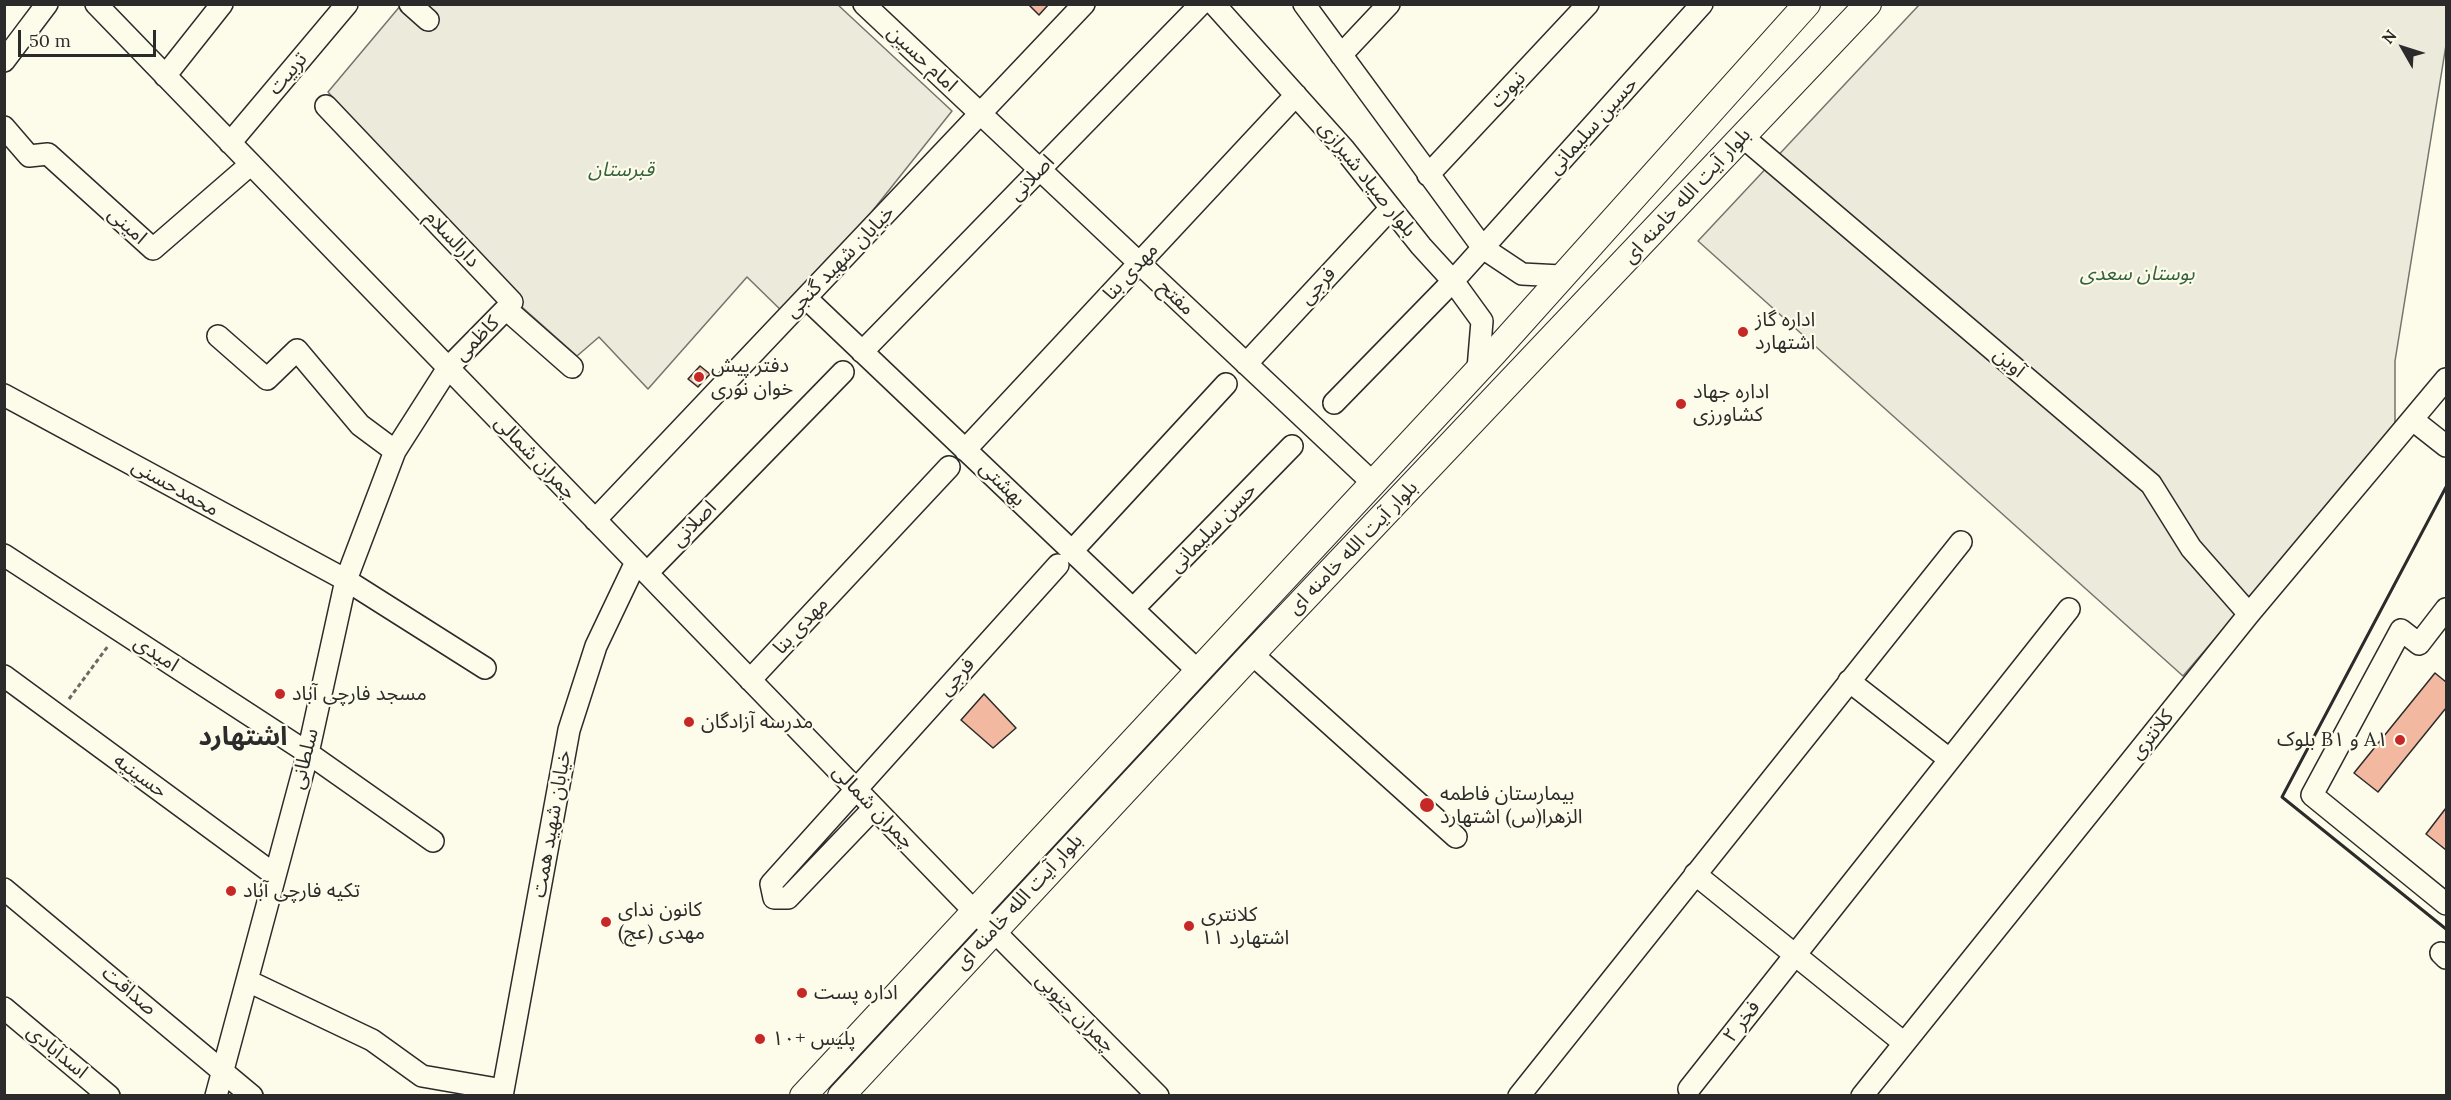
<!DOCTYPE html>
<html>
<head>
<meta charset="utf-8">
<style>
  body { margin:0 }
  #map { position:relative; width:2451px; height:1100px; overflow:hidden; background:#fdfbea; font-family:Lora,serif }
  canvas { display:block }
  .frame { position:absolute; inset:0; border:6px solid #2b2b2b; pointer-events:none }
  .north { position:absolute; left:2373px; top:18px; width:60px; height:60px; -webkit-text-stroke:4px #fdfbea; paint-order:stroke; rotate:309deg; font-size:16px; font-weight:700; line-height:24px; text-align:center; color:#2b2b2b }
  .north::after { content:''; display:block; margin:auto; width:21px; height:27px; background:#2b2b2b; clip-path:polygon(50% 0,100% 100%,50% 72%,0 100%) }
  .scale { position:absolute; left:18px; top:30px; width:138px; height:27px; box-sizing:border-box; border:3px solid #2b2b2b; border-top:0; padding-left:8px; font-size:18px; line-height:21px; white-space:nowrap; color:#2b2b2b; -webkit-text-stroke:4px #fdfbea; paint-order:stroke }
</style>
</head>
<body>
<div id="map">
<canvas width="2451" height="1100"></canvas>
<div class="frame"></div>
<div class="north">N</div>
<div class="scale">50 m</div>
</div>
<script>
const ctx = document.querySelector('canvas').getContext('2d');
ctx.lineJoin = 'round';
function fill(path, color) {
  ctx.fillStyle = color;
  ctx.fill(path, 'evenodd');
}
function toPath(rows) {
  const path = new Path2D();
  for (const r of rows) {
    path.moveTo(r[0], r[1]);
    for (let i = 2; i < r.length; i += 2) path.lineTo(r[i], r[i + 1]);
  }
  return path;
}
function strokePath(path, color, width, dash) {
  ctx.strokeStyle = color;
  ctx.lineWidth = width;
  ctx.lineCap = dash ? 'butt' : 'round';
  ctx.setLineDash(dash || []);
  ctx.stroke(path);
}
function write(font, color, halo, rows, align = 'center') {
  ctx.font = font + ' Lora,"Noto Sans Arabic",serif';
  ctx.lineWidth = 4.5;
  ctx.setLineDash([]);
  ctx.textBaseline = 'middle';
  ctx.strokeStyle = halo;
  ctx.fillStyle = color;
  for (const [text, x, y, turn = 0] of rows) {
    ctx.save();
    ctx.translate(x, y);
    ctx.rotate((+turn || 0) * Math.PI / 180);
    ctx.textAlign = isNaN(turn) ? turn : align;
    if (halo) ctx.strokeText(text, 0, 0);
    ctx.fillText(text, 0, 0);
    ctx.restore();
  }
}
const green = toPath([
  [837,4,952,111,788,317,747,277,648,389,599,337,577,356,523,308,328,92,401,5,837,4],
  [1919,5,2446,5,2446,45,2395,361,2395,428,2183,676,1698,241,1919,5]
]);
fill(green, '#ecebdb');
strokePath(green, '#74746e', 1.5);
const building = toPath([
  [1028,4,1049,4,1039,15,1028,4],
  [700,366,710,374,698,387,688,379,700,366],
  [2435,673,2446,682,2446,708,2378,792,2354,773,2435,673],
  [984,694,1016,728,993,748,961,720,984,694],
  [2446,808,2446,850,2426,834,2446,808]
]);
fill(building, '#f2b8a0');
strokePath(building, '#2b2b2b', 1.5);
const minor = toPath([
  [96,4,975,912,1158,1096],
  [410,4,428,20],
  [864,4,1373,483],
  [1214,4,1344,149,1421,246,1453,281,1482,321,1478,369],
  [1304,4,1483,248,1522,274,1561,276],
  [1341,55,1389,4],
  [4,61,47,4],
  [165,76,222,4],
  [326,106,512,302,506,309,572,367],
  [4,127,29,156,48,154,153,249,251,164],
  [1743,137,2151,484,2191,548,2249,614],
  [230,143,347,4],
  [1428,175,1588,4],
  [806,298,1198,671],
  [218,336,267,379,297,350,360,425,395,451],
  [862,352,1201,4],
  [1246,364,1391,208],
  [4,395,346,580,485,668],
  [1334,403,1453,281,1702,4],
  [2413,420,2446,446],
  [965,450,1296,95],
  [595,520,1084,4],
  [1072,551,1226,384],
  [4,555,308,753,433,841],
  [647,573,843,372],
  [1133,609,1292,446],
  [2446,609,2419,644,2401,630,2312,795,2446,904],
  [1252,654,1456,837],
  [4,676,275,875],
  [750,680,949,467],
  [1849,681,1949,759],
  [874,808,788,898,774,898,771,884,1058,565],
  [1695,874,1904,1043],
  [4,889,252,1096],
  [2441,953,2446,958],
  [248,981,372,1040,422,1076,503,1090],
  [4,1008,109,1096],
  [1689,1089,2069,609],
  [216,1096,308,753,346,580,395,451,448,368,506,309],
  [502,1096,569,730,596,646,636,562],
  [1519,1096,1961,542],
  [1862,1096,2249,614,2446,379]
]);
const major = toPath([
  [803,1096,1494,353,1807,4],
  [841,1096,1252,654,1868,4]
]);
strokePath(minor, '#2b2b2b', 24);
strokePath(major, '#2b2b2b', 28);
strokePath(toPath([
  [69,699,108,646]
]), '#6a6964', 3, [4.5, 3]);
strokePath(minor, '#fdfbea', 21);
strokePath(major, '#fdfbea', 26);
strokePath(toPath([
  [2446,487,2282,797,2446,929]
]), '#2b2b2b', 3);
for (const [x, y, r, color] of [
  [1743,332,6,"#c62828"],
  [699,377,6,"#c62828"],
  [1681,404,6,"#c62828"],
  [280,694,6,"#c62828"],
  [689,722,6,"#c62828"],
  [2400,740,6,"#c62828"],
  [1427,805,8,"#c62828"],
  [231,891,6,"#c62828"],
  [606,922,6,"#c62828"],
  [1189,926,6,"#c62828"],
  [802,993,6,"#c62828"],
  [760,1039,6,"#c62828"]
]) {
  const dot = new Path2D();
  dot.arc(x, y, r, 0, 2 * Math.PI);
  ctx.fillStyle = color;
  ctx.fill(dot);
  strokePath(dot, '#fdfbea', 2);
}
write('20px', '#2b2b2b', '#fdfbea', [
  ["امام حسین",922,59,43],
  ["تربیت",288,74,-50],
  ["نبوت",1508,90,-47],
  ["حسین سلیمانی",1593,126,-48],
  ["اصلانی",1032,178,-46],
  ["بلوار صیاد شیرازی",1367,179,51],
  ["بلوار آیت الله خامنه ای",1687,196,-47],
  ["امینی",127,226,42],
  ["دارالسلام",452,239,47],
  ["خیابان شهید گنجی",840,262,-46],
  ["مهدی بنا",1131,272,-47],
  ["فرجی",1318,286,-47],
  ["مفتح",1176,298,43],
  ["کاظمی",477,339,-45],
  ["آوین",2009,363,40],
  ["چمران شمالی",535,458,46],
  ["بهشتی",1002,484,44],
  ["محمدحسنی",175,488,29],
  ["اصلانی",694,524,-46],
  ["حسن سلیمانی",1213,528,-46],
  ["بلوار آیت الله خامنه ای",1353,548,-46],
  ["مهدی بنا",801,626,-47],
  ["امیدی",156,654,33],
  ["فرجی",957,677,-48],
  ["کلانتری",2152,735,-51],
  ["سلطانی",305,759,-76],
  ["حسینیه",140,776,36],
  ["چمران شمالی",873,807,46],
  ["خیابان شهید همت",552,824,-80],
  ["بلوار آیت الله خامنه ای",1019,902,-47],
  ["صداقت",129,991,40],
  ["چمران جنوبی",1075,1013,45],
  ["فخر ۲",1742,1022,-52],
  ["اسدآبادی",57,1052,40]
]);
write('italic 20px', '#34623c', '#fdfbea', [
  ["قبرستان",621,170],
  ["بوستان سعدی",2137,274]
]);
write('20px', '#2b2b2b', '#fdfbea', [
  ["اداره گاز",1755,320],
  ["اشتهارد",1755,343],
  ["دفتر پیش",711,366],
  ["خوان نوری",711,389],
  ["اداره جهاد",1693,392],
  ["کشاورزی",1693,415],
  ["مسجد فارچی آباد",292,694],
  ["مدرسه آزادگان",701,722],
  ["بلوک B۱ و A۱",2388,740,"right"],
  ["بیمارستان فاطمه",1440,794],
  ["الزهرا(س) اشتهارد",1440,817],
  ["تکیه فارچی آباد",243,891],
  ["کانون ندای",618,910],
  ["مهدی (عج)",618,933],
  ["کلانتری",1201,915],
  ["۱۱ اشتهارد",1201,938],
  ["اداره پست",814,993],
  ["پلیس +۱۰",772,1039]
], 'left');
write('bold 26px', '#2b2b2b', '#fdfbea', [
  ["اشتهارد",243,738]
]);
</script>
</body>
</html>
